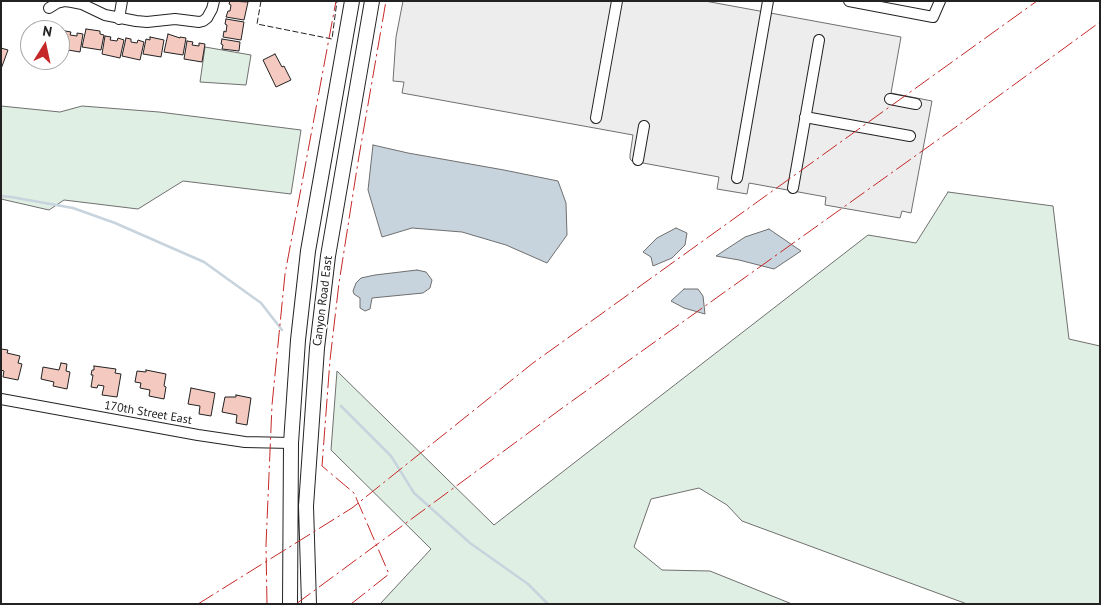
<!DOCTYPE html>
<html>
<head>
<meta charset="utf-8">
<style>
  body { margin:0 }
  #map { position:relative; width:1101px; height:605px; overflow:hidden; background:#fff; font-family:"PT Sans",sans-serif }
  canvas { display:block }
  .frame { position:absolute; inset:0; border:2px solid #222; pointer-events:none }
  .north { position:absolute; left:20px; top:20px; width:50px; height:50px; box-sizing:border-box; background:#fff; border:1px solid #a7a7a7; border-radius:50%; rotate:10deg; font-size:14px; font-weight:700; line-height:20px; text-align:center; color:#222 }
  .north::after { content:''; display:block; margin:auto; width:18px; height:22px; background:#c62828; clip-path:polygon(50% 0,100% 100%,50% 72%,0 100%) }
</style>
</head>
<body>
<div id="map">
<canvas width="1101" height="605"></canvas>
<div class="frame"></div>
<div class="north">N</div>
</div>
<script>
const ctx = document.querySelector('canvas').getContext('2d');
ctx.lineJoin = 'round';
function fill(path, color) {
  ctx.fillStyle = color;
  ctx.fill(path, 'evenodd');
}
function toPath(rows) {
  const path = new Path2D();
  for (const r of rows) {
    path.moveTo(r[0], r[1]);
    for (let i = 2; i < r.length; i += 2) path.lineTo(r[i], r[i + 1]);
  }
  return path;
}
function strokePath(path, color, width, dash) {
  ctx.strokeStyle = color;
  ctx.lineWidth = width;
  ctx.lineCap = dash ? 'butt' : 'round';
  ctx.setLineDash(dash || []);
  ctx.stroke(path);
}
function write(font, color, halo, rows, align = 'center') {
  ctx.font = font + ' "PT Sans",sans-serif';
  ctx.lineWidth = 4;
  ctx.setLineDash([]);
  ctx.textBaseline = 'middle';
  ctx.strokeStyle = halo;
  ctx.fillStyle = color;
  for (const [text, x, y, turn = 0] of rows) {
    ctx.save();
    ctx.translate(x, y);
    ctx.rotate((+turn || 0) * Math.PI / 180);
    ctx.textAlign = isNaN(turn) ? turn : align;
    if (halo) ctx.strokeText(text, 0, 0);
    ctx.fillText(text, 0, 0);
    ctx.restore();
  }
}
const green = toPath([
  [205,47,251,55,246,85,200,82,205,47],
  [1,106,60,112,82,106,159,112,301,130,291,194,183,181,138,209,64,200,49,210,1,199,1,106],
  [948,192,1053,206,1069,339,1100,346,1100,604,967,604,742,521,727,505,699,488,651,499,634,547,662,570,710,571,792,604,380,604,431,549,331,450,337,371,494,525,868,235,916,243,948,192]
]);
fill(green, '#e0efe3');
strokePath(green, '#6f6f6f', 1);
const parking = toPath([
  [403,1,705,1,901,37,891,93,932,101,911,213,902,211,900,218,825,205,826,197,749,183,747,194,717,189,719,177,632,161,630,159,630,155,633,135,402,93,404,82,393,81,396,37,403,1]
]);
fill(parking, '#ededed');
strokePath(parking, '#6f6f6f', 1);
const water = toPath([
  [373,145,408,153,504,170,558,181,566,203,567,235,547,263,506,245,462,232,412,228,382,237,368,190,373,145],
  [676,228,687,233,685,245,672,258,653,266,651,257,643,252,657,238,676,228],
  [769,229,801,251,774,269,739,260,716,256,745,237,769,229],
  [417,270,426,272,432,280,430,288,423,293,372,298,370,309,365,311,360,308,360,298,354,294,353,291,356,283,361,278,375,275,417,270],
  [684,289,698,289,703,296,705,314,684,308,671,301,684,289]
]);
fill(water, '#c7d3dd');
strokePath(water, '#6f6f6f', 1);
strokePath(toPath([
  [1,196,11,197,73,208,115,223,204,262,261,303,282,330],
  [341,406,391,456,414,493,470,543,528,584,548,604]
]), '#c7d3dd', 2.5);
const building = toPath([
  [230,1,248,2,244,20,226,17,228,11,230,11,231,5,229,4,230,1],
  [226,19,244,22,241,40,223,37,224,31,226,32,227,25,225,24,226,19],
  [86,29,100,31,100,34,104,35,101,50,82,47,86,29],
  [65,31,71,32,70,35,77,36,77,33,83,34,80,52,62,49,65,31],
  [168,34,180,38,180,37,186,38,183,55,164,52,168,34],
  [105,36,111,37,110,40,117,41,118,38,124,40,120,58,102,54,105,36],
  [150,37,164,40,161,57,143,54,146,39,150,40,150,37],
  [126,38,131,39,131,42,137,43,138,40,144,42,140,60,122,56,126,38],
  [222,39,240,42,239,51,222,49,223,45,221,44,222,39],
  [187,41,193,42,192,45,199,46,199,43,205,44,202,62,184,59,187,41],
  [1,48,8,50,1,69,1,48],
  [275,54,282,67,284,66,291,80,276,87,263,60,275,54],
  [1,349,8,350,7,353,20,356,18,363,22,364,18,380,3,377,4,371,1,370,1,349],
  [61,363,67,364,66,371,70,372,67,389,53,386,54,382,41,379,43,367,59,370,61,363],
  [94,366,116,369,115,373,121,374,117,397,102,395,104,386,98,385,97,388,91,387,93,375,91,375,92,370,94,370,94,366],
  [146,370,166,374,164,386,166,387,164,399,149,396,150,390,140,388,141,383,135,382,137,371,146,372,146,370],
  [191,388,215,393,211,416,199,414,200,406,188,404,191,388],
  [236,395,251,398,247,425,236,423,237,415,222,412,225,397,236,397,236,395]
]);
fill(building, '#f3c9c0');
strokePath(building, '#222', 1);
const minor = toPath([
  [849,1,933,17,940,1],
  [49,8,57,3,65,1,72,2,82,4,105,15,136,21,147,22,175,19,199,22,203,21,207,18,212,9,214,1],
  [119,19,122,1],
  [890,99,916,104],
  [805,117,910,136],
  [596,118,617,1],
  [638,160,644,126],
  [737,178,768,1],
  [793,188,819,40],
  [1,399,198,435,245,442,291,443]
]);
const major = toPath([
  [290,604,291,443,298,340,308,251,352,1],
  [309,604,306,506,317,348,328,256,372,1]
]);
strokePath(minor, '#222', 12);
strokePath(major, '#222', 16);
strokePath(minor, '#fff', 10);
strokePath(major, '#fff', 14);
strokePath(toPath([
  [261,1,257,24,332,39,337,1]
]), '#222', 1, [6, 2.5]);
strokePath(toPath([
  [198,604,352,508,533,363,1037,1],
  [267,604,266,545,272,405,285,274,336,1],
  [296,604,565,406,967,119,1100,22],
  [351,604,389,574,354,493,322,466,330,360,339,283,358,162,386,1]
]), '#c62828', 1, [18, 4, 2.5, 4]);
write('12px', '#222', '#fff', [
  ["Canyon Road East",323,301,-83],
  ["170th Street East",148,413,10]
]);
</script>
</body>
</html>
